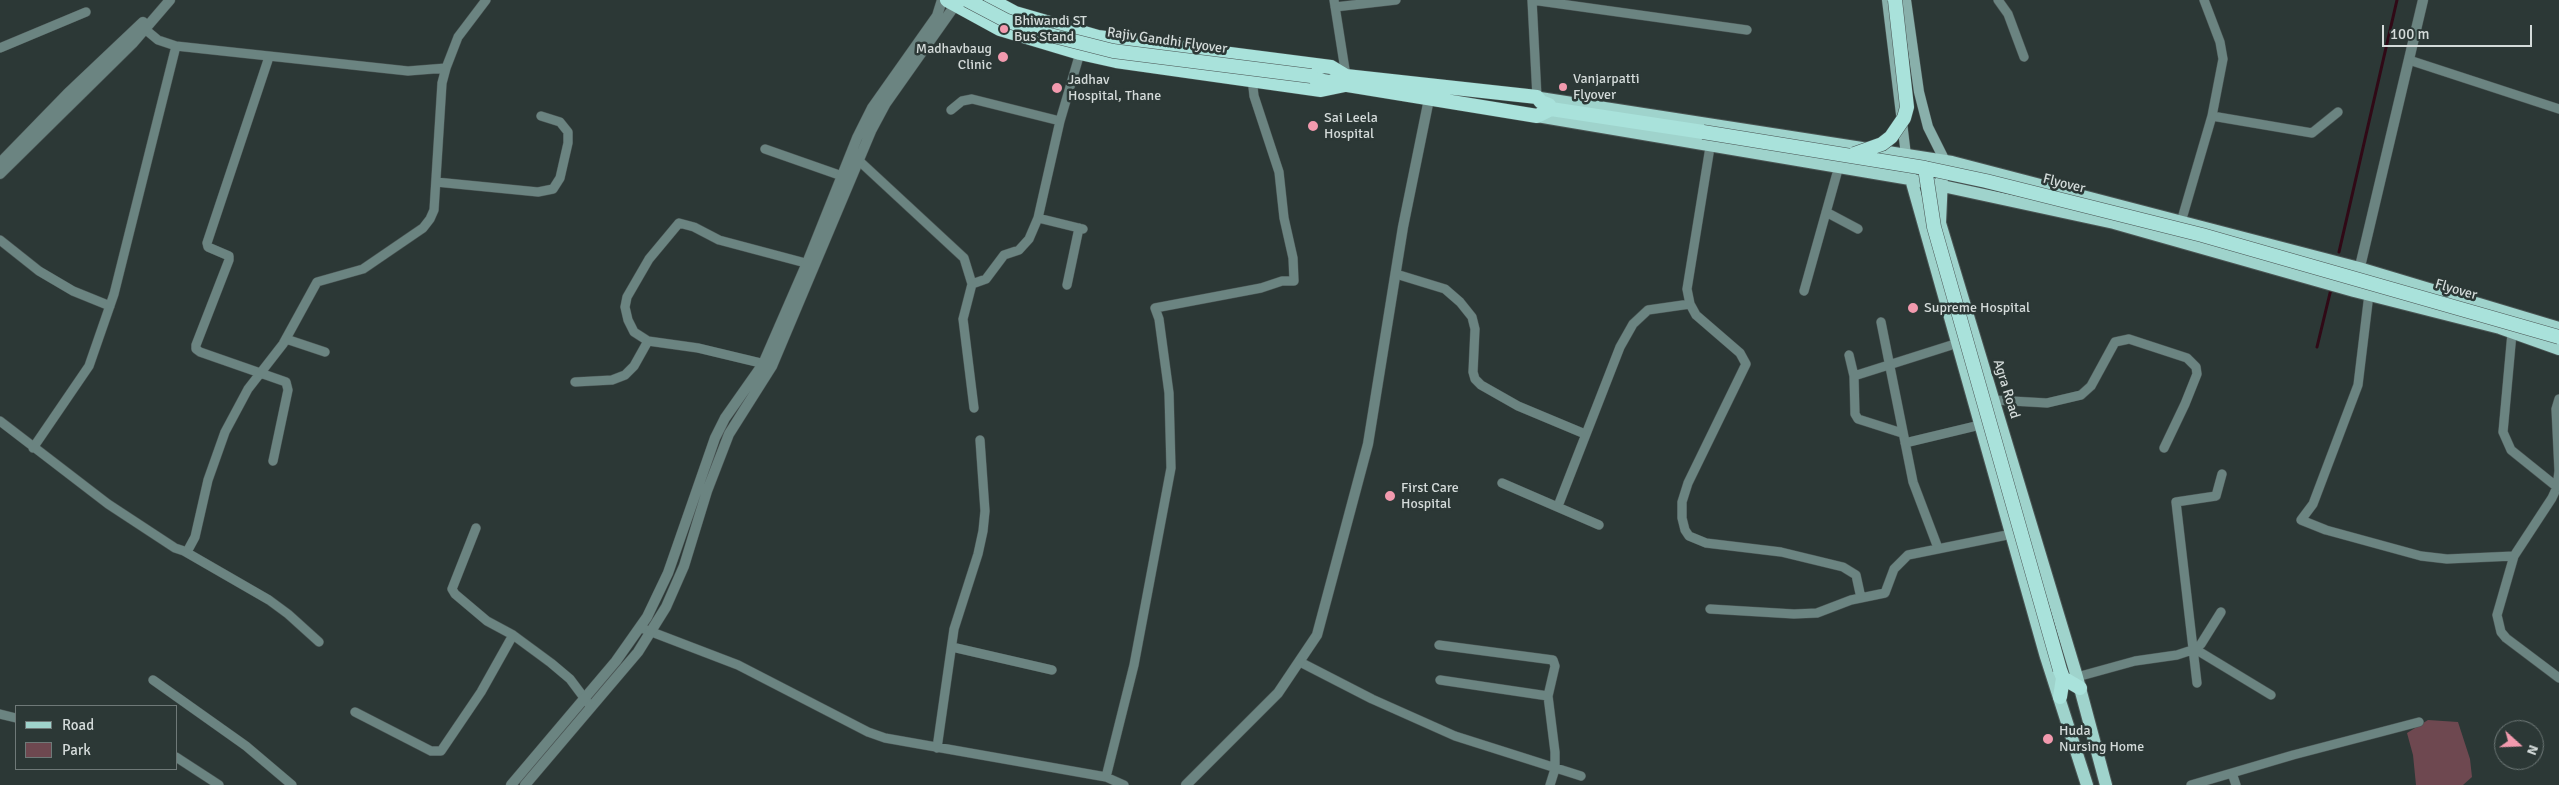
<!DOCTYPE html>
<html>
<head>
<meta charset="utf-8">
<style>
  body { margin:0 }
  #map { position:relative; width:2559px; height:785px; overflow:hidden; background:#2c3836; font-family:Signika,sans-serif }
  canvas { display:block }
  .legend { position:absolute; left:15px; top:705px; width:162px; height:65px; box-sizing:border-box; background:#2c3836; border:1px solid #6f7978; margin:0; padding:6px 9px; list-style:none; font-size:15px; color:#d4dbda }
  .legend li { display:flex; align-items:center; gap:10px; height:25px }
  .legend b { width:25px; border:1px solid #6f7978 }
  .north { position:absolute; left:2494px; top:720px; width:50px; height:50px; box-sizing:border-box; background:#2c3836; border:1px solid #6f7978; border-radius:50%; rotate:110deg; font-size:14px; font-weight:700; line-height:20px; text-align:center; color:#d4dbda }
  .north::after { content:''; display:block; margin:auto; width:18px; height:22px; background:#f29aae; clip-path:polygon(50% 0,100% 100%,50% 72%,0 100%) }
  .scale { position:absolute; left:2382px; top:25px; width:150px; height:22px; box-sizing:border-box; border:2px solid #d4dbda; border-top:0; padding-left:6px; font-size:15px; line-height:18px; white-space:nowrap; color:#d4dbda; -webkit-text-stroke:4px #2c3836; paint-order:stroke }
</style>
</head>
<body>
<div id="map">
<canvas width="2559" height="785"></canvas>
<ul class="legend">
<li><b style="height:6px;background:#9fd3cc"></b>Road</li>
<li><b style="height:14px;background:#6e4850"></b>Park</li>
</ul>
<div class="north">N</div>
<div class="scale">100 m</div>
</div>
<script>
const ctx = document.querySelector('canvas').getContext('2d');
ctx.lineJoin = 'round';
function fill(path, color) {
  ctx.fillStyle = color;
  ctx.fill(path, 'evenodd');
}
function toPath(rows) {
  const path = new Path2D();
  for (const r of rows) {
    path.moveTo(r[0], r[1]);
    for (let i = 2; i < r.length; i += 2) path.lineTo(r[i], r[i + 1]);
  }
  return path;
}
function strokePath(path, color, width, dash) {
  ctx.strokeStyle = color;
  ctx.lineWidth = width;
  ctx.lineCap = dash ? 'butt' : 'round';
  ctx.setLineDash(dash || []);
  ctx.stroke(path);
}
function write(font, color, halo, rows, align = 'center') {
  ctx.font = font + ' Signika,sans-serif';
  ctx.lineWidth = 5;
  ctx.setLineDash([]);
  ctx.textBaseline = 'middle';
  ctx.strokeStyle = halo;
  ctx.fillStyle = color;
  for (const [text, x, y, turn = 0] of rows) {
    ctx.save();
    ctx.translate(x, y);
    ctx.rotate((+turn || 0) * Math.PI / 180);
    ctx.textAlign = isNaN(turn) ? turn : align;
    if (halo) ctx.strokeText(text, 0, 0);
    ctx.fillText(text, 0, 0);
    ctx.restore();
  }
}
fill(toPath([
  [2428,720,2458,722,2470,759,2472,777,2463,785,2416,785,2413,755,2407,733]
]), '#6e4850');
strokePath(toPath([
  [2339,252,2397,0],
  [2317,347,2331,289]
]), '#300916', 3);
const minor = toPath([
  [1334,0,1346,76],
  [1532,0,1747,30],
  [1532,0,1537,97],
  [1998,0,2008,14,2024,57],
  [1335,7,1396,0],
  [140,25,158,40,176,46,408,71,446,68],
  [0,48,86,12],
  [269,57,207,243,208,247,229,256,229,260,196,345,196,349,200,352,286,382,288,390,273,461],
  [2409,60,2559,109],
  [951,110,962,101,972,99,1060,121,1080,53],
  [2212,116,2312,133,2338,112],
  [1711,141,1687,289,1690,304,1696,315,1740,353,1746,364,1688,483,1682,502,1682,518,1685,530,1689,536,1706,543,1781,552,1843,567,1856,575,1861,598],
  [765,149,842,176],
  [855,157,964,258,972,284,963,319,974,408],
  [436,182,538,192,553,189,560,178,568,143,568,132,560,122,541,116],
  [1826,212,1858,229],
  [1038,218,1083,229],
  [2181,222,2212,116,2223,59,2220,42,2204,0],
  [0,240,39,271,73,291,110,306],
  [1396,274,1445,289,1460,302,1472,317,1475,329,1473,372,1475,379,1481,385,1518,406,1585,434],
  [972,284,986,279,1004,255,1019,250,1029,239,1038,218,1060,121],
  [1067,285,1079,228],
  [1804,291,1839,166],
  [2369,294,2358,385,2313,504,2301,520,2326,530,2421,556,2447,559,2514,556],
  [1881,322,1913,482,1938,548],
  [2512,333,2503,432,2511,450,2557,487],
  [286,339,325,352],
  [1849,355,1854,376,1855,414,1858,419,1902,433],
  [769,365,698,348,648,341,634,332,628,320,625,307,627,297,649,259,679,223,694,227,719,240,813,265],
  [1854,376,1958,343],
  [575,382,612,380,625,375,634,366,648,341],
  [2559,399,2556,409,2559,471,2557,487,2552,498,2514,556,2497,615,2501,632,2506,638,2559,678],
  [1994,400,2047,403,2081,395,2091,386,2115,342,2129,339,2187,358,2196,367,2197,374,2185,404,2164,448],
  [0,421,108,504,175,548,184,551,188,550,195,537,208,480,225,432,248,389,283,344,317,282,363,269,423,228,430,219,434,210,442,83,446,68,458,37,486,0],
  [1905,443,1980,425],
  [33,448,89,366,114,294,176,46],
  [1502,483,1599,525],
  [1558,506,1620,347,1633,324,1648,310,1690,304],
  [476,528,452,589,455,594,487,621,513,635,551,663,570,679,591,707],
  [184,551,269,600,288,614,319,642],
  [1710,609,1794,614,1817,613,1851,600,1885,593,1894,569,1908,555,2012,534],
  [644,629,738,665,868,732,885,738,1106,777,1124,785],
  [1439,645,1553,660,1555,666,1548,696],
  [952,647,1052,670],
  [2195,649,2271,695],
  [1300,662,1372,699,1455,736,1581,776],
  [2077,677,2135,661,2177,655,2195,649,2201,644,2221,612],
  [153,680,246,746,292,785],
  [1440,680,1548,696,1555,752,1555,769,1550,785],
  [2197,683,2176,502,2216,496,2222,474],
  [355,712,431,751,441,751,481,692,513,635],
  [0,714,16,718],
  [937,748,954,629,978,554,983,531,985,511,980,440],
  [176,757,219,785],
  [2232,773,2236,785],
  [1106,777,1134,665,1171,468,1169,393,1159,319,1155,308,1261,288,1282,281,1294,281,1293,258,1284,218,1279,172,1254,96,1252,78],
  [2191,785,2293,755,2419,722]
]);
const tertiary = toPath([
  [0,163,67,94,143,22],
  [0,174,133,43,170,0],
  [2358,275,2423,0],
  [511,785,616,661,647,617,668,573,715,438,725,418,763,364,807,263,857,138,872,108,937,16,942,0],
  [525,785,638,652,666,607,684,566,707,491,729,434,772,366,871,131,886,103,958,1],
  [1186,785,1278,693,1317,635,1368,444,1403,227,1430,94]
]);
const secondary = toPath([
  [1887,0,1906,155],
  [1906,0,1919,92,1928,127,1945,161]
]);
const primary = toPath([
  [1540,98,1952,162,2359,268,2559,328],
  [1537,116,1910,179,2114,223,2354,291,2500,328,2559,349],
  [1909,172,2046,657,2087,785],
  [1942,178,1940,223,2077,677,2106,785]
]);
const trunk = toPath([
  [947,0,1000,29,1080,53,1116,61,1321,90,1345,85],
  [991,0,1015,13,1098,37,1331,67,1346,76,1537,97,1541,102,1549,105,1551,109,1703,132],
  [1311,76,1323,81,1537,116,1551,109],
  [2060,670,2063,678,2060,697],
  [2063,678,2080,688]
]);
strokePath(minor, '#4a5554', 10);
strokePath(tertiary, '#4a5554', 11);
strokePath(secondary, '#4a5554', 11);
strokePath(primary, '#4a5554', 14);
strokePath(trunk, '#4a5554', 15);
strokePath(minor, '#6b8481', 9);
strokePath(tertiary, '#6b8481', 10);
strokePath(secondary, '#89b0ab', 10);
strokePath(primary, '#9fd3cc', 12);
strokePath(trunk, '#a9e2db', 14);
const trunkBridge = toPath([
  [967,0,1005,20,1042,33,1113,51,1311,76],
  [1703,132,1925,168,1986,181,2202,235,2559,337],
  [1854,154,1882,144,1891,137,1904,118,1907,107,1895,0],
  [1925,168,1934,227,2060,670]
]);
strokePath(trunkBridge, '#4a5554', 15, []);
strokePath(trunkBridge, '#a9e2db', 14);
for (const [x, y, r, color] of [
  [1004,29,5,"#f29aae"],
  [1003,57,6,"#f29aae"],
  [1563,87,5,"#f29aae"],
  [1057,88,6,"#f29aae"],
  [1313,126,6,"#f29aae"],
  [1913,308,6,"#f29aae"],
  [1390,496,6,"#f29aae"],
  [2048,739,6,"#f29aae"]
]) {
  const dot = new Path2D();
  dot.arc(x, y, r, 0, 2 * Math.PI);
  ctx.fillStyle = color;
  ctx.fill(dot);
  strokePath(dot, '#2c3836', 2);
}
write('14px', '#d4dbda', '#2c3836', [
  ["Bhiwandi ST",1014,21],
  ["Bus Stand",1014,37],
  ["Madhavbaug",992,49,"right"],
  ["Clinic",992,65,"right"],
  ["Vanjarpatti",1573,79],
  ["Flyover",1573,95],
  ["Jadhav",1068,80],
  ["Hospital, Thane",1068,96],
  ["Sai Leela",1324,118],
  ["Hospital",1324,134],
  ["Supreme Hospital",1924,308],
  ["First Care",1401,488],
  ["Hospital",1401,504],
  ["Huda",2059,731],
  ["Nursing Home",2059,747]
], 'left');
write('14px', '#d4dbda', '#2c3836', [
  ["Rajiv Gandhi Flyover",1167,41,8],
  ["Flyover",2064,184,14],
  ["Flyover",2456,290,16],
  ["Agra Road",2006,389,73]
]);
</script>
</body>
</html>
